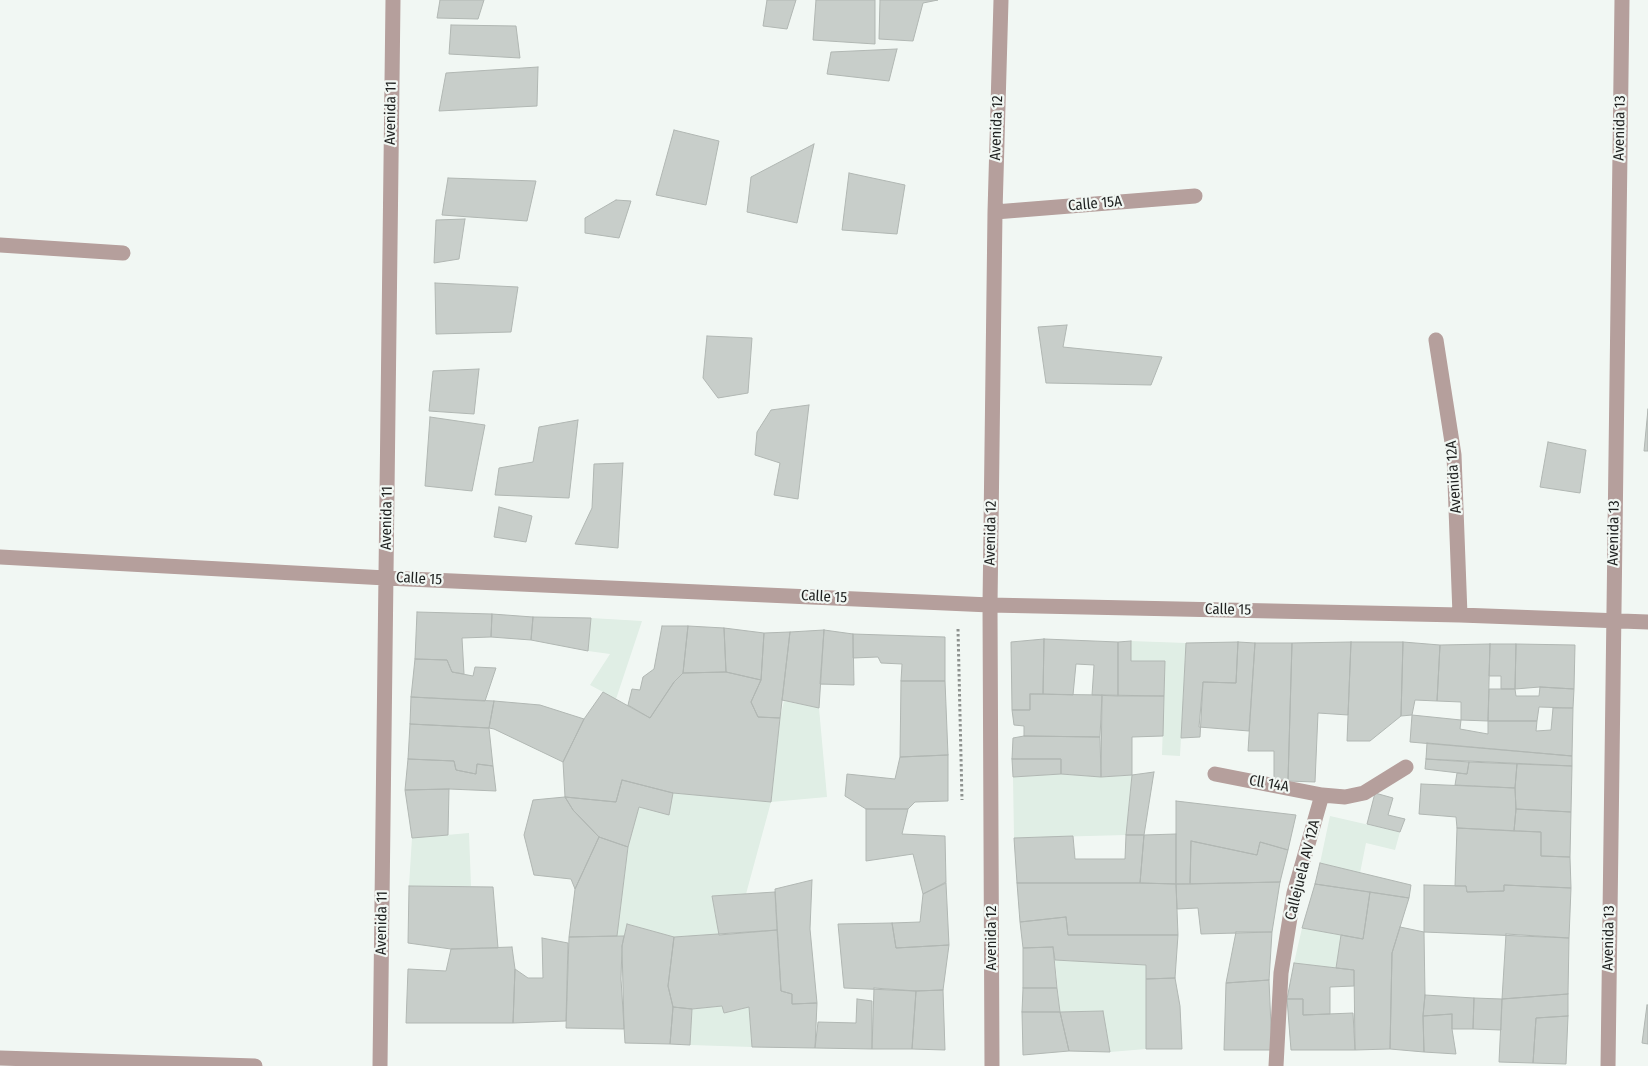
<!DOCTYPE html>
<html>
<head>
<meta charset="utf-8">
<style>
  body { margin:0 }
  canvas { display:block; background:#f1f7f3 }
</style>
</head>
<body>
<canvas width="1648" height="1066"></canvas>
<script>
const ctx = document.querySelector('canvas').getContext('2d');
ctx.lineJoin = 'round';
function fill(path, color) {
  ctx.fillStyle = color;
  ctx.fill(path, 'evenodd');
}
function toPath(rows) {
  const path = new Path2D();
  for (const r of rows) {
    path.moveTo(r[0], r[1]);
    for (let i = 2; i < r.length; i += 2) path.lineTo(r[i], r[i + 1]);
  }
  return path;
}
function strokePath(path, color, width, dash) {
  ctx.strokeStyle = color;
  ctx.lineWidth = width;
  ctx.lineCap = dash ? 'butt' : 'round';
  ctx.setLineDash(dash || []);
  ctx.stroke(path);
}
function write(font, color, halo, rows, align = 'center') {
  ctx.font = font + ' "Fira Sans Condensed",sans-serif';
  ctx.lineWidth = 4.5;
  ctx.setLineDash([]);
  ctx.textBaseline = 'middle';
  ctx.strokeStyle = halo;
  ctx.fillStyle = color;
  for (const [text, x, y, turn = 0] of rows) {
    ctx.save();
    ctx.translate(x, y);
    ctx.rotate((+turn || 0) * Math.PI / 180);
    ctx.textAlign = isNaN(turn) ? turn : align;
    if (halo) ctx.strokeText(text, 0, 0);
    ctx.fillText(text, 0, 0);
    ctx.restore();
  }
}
fill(toPath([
  [591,618,642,621,616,699,590,685,610,654,588,651],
  [1131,641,1186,643,1180,756,1162,755,1165,661,1131,661],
  [784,701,819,708,827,797,771,802,746,894,712,896,719,935,674,937,627,924,624,936,617,936,628,847,639,807,669,814,673,793,771,802,780,718],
  [1061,774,1101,777,1132,775,1126,835,1014,838,1013,777],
  [1330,816,1400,832,1395,850,1366,843,1360,873,1320,863],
  [469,833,471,886,409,886,412,838],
  [1302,928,1341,935,1336,968,1294,963],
  [1055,960,1146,965,1146,1049,1110,1052,1102,1011,1060,1012],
  [722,1006,724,1013,749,1007,752,1047,690,1045,692,1009]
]), '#e0eee5');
const building = toPath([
  [440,0,484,0,478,19,437,18,440,0],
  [767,0,796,0,787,29,763,26,767,0],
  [816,0,875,0,875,44,813,40,816,0],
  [880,0,938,0,923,3,913,41,879,39,880,0],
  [451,25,516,26,520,58,449,54,451,25],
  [897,49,889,81,827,74,831,52,897,49],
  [538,67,537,106,439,111,446,73,538,67],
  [674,130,719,141,706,205,656,195,674,130],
  [814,144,797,223,747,212,751,177,814,144],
  [849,173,905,185,897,234,842,230,849,173],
  [448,178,536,181,527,221,442,215,448,178],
  [616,200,631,201,619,238,585,233,585,218,616,200],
  [465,219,459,259,434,263,436,220,465,219],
  [435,283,518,287,511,332,436,334,435,283],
  [1067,325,1063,347,1162,357,1151,385,1046,383,1038,327,1067,325],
  [707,336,752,338,748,393,718,398,703,378,707,336],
  [479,369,474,414,429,411,433,371,479,369],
  [809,405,798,499,774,495,780,463,755,455,757,432,771,410,809,405],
  [1648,409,1648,451,1644,451,1648,409],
  [430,417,485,425,472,491,425,486,430,417],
  [578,420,569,498,495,495,499,468,533,462,539,427,578,420],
  [1548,442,1586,450,1580,493,1540,487,1548,442],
  [623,463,618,548,575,544,592,508,594,464,623,463],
  [499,507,532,516,526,542,494,537,499,507],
  [417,612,492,614,491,637,462,638,464,674,452,672,447,660,415,659,417,612],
  [492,614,533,617,531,640,491,637,492,614],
  [533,617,591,618,588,651,531,640,533,617],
  [662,626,688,626,683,673,674,682,650,718,628,705,632,689,640,690,643,677,654,669,662,626],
  [688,626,724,628,726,672,683,673,688,626],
  [724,628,764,633,761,680,726,672,724,628],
  [824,630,819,708,782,700,790,632,824,630],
  [824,630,853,634,854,685,820,684,824,630],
  [790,632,780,718,758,717,751,702,761,680,764,633,790,632],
  [853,634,945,637,945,681,901,681,902,664,881,663,878,657,853,658,853,634],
  [1044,639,1118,642,1118,696,1092,695,1094,665,1076,664,1073,695,1043,694,1044,639],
  [1044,639,1043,694,1030,694,1030,710,1012,710,1011,642,1044,639],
  [1131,641,1131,661,1165,661,1164,696,1118,696,1118,642,1131,641],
  [1238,642,1255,643,1249,731,1199,727,1203,682,1236,683,1238,642],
  [1238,642,1236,683,1203,682,1200,737,1181,738,1186,643,1238,642],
  [1351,642,1403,642,1401,716,1370,741,1347,741,1351,642],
  [1351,642,1348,715,1318,713,1315,782,1288,781,1292,643,1351,642],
  [1403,642,1440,645,1437,701,1415,700,1412,715,1401,716,1403,642],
  [1255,643,1292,643,1288,781,1274,785,1274,751,1248,751,1255,643],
  [1490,644,1516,644,1515,689,1501,689,1501,676,1489,676,1490,644],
  [1490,644,1488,721,1461,720,1461,702,1437,701,1440,645,1490,644],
  [1516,644,1575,645,1574,689,1540,687,1515,689,1516,644],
  [415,659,447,660,452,672,473,676,475,667,496,668,485,701,411,697,415,659],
  [726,672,761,680,751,702,758,717,780,718,771,802,673,793,622,780,616,802,565,797,563,762,584,719,603,692,650,718,674,682,683,673,726,672],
  [901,681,945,681,948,755,900,757,901,681],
  [1540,687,1574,689,1573,708,1539,707,1537,721,1488,721,1489,689,1515,689,1516,696,1539,696,1540,687],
  [1030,694,1102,695,1100,737,1024,736,1024,726,1014,725,1012,710,1030,710,1030,694],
  [1102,695,1164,696,1163,736,1132,737,1132,775,1101,777,1102,695],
  [411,697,494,701,489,728,410,724,411,697],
  [494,701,540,705,584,719,563,762,494,729,489,728,494,701],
  [1553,708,1573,708,1572,756,1410,742,1412,715,1461,720,1460,729,1488,734,1488,721,1537,721,1536,731,1551,730,1553,708],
  [410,724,489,728,493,766,477,764,476,774,456,770,454,761,408,759,410,724],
  [1024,736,1100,737,1101,777,1061,774,1061,759,1012,759,1013,738,1024,736],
  [1427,743,1572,756,1572,766,1426,759,1427,743],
  [948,755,948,801,915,802,908,809,866,809,845,796,847,774,895,779,900,757,948,755],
  [408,759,454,761,456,770,476,774,477,764,493,766,496,791,449,789,405,790,408,759],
  [1012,759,1061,759,1061,774,1013,777,1012,759],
  [1426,759,1469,762,1467,774,1425,769,1426,759],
  [1469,762,1517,764,1515,788,1455,785,1457,773,1467,774,1469,762],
  [1517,764,1572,766,1571,812,1516,809,1515,788,1517,764],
  [1154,772,1144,835,1126,835,1132,775,1154,772],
  [622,780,673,793,669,815,639,807,628,847,599,837,573,810,565,797,616,802,622,780],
  [1421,784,1515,788,1516,809,1514,831,1457,828,1456,817,1419,814,1421,784],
  [449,789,448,835,412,838,405,790,449,789],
  [1375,793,1393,798,1388,815,1405,819,1400,832,1367,824,1375,793],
  [565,797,573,810,599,837,575,889,571,879,534,875,524,835,533,800,565,797],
  [1176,801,1296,815,1288,850,1260,842,1257,855,1191,841,1190,884,1176,884,1176,801],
  [866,809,908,809,902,834,945,836,946,882,923,894,913,854,866,861,866,809],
  [1516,809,1571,812,1570,857,1541,856,1541,832,1514,831,1516,809],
  [1457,828,1541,832,1541,856,1570,857,1571,888,1504,885,1504,891,1467,892,1466,886,1455,886,1457,828],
  [1176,834,1176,884,1140,883,1144,835,1176,834],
  [1126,835,1144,835,1140,883,1017,883,1014,838,1073,836,1075,859,1125,859,1126,835],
  [599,837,628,847,617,936,569,937,575,889,599,837],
  [1191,841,1257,855,1260,842,1288,850,1280,882,1190,884,1191,841],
  [1320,863,1411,885,1409,898,1315,884,1320,863],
  [812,880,810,929,817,1003,792,1004,792,994,781,991,775,889,812,880],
  [1280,882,1272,932,1201,934,1198,908,1177,909,1176,884,1280,882],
  [946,883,949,945,896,948,892,923,920,922,923,894,946,883],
  [1017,883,1140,883,1176,884,1178,935,1068,935,1066,917,1020,922,1017,883],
  [1315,884,1370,892,1363,939,1302,928,1315,884],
  [1424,885,1466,886,1467,892,1504,891,1504,885,1571,888,1569,938,1424,932,1424,885],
  [409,886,493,887,498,948,451,949,408,943,409,886],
  [775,892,777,930,719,935,712,896,775,892],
  [1370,892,1409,898,1392,953,1390,1049,1355,1050,1354,970,1336,968,1341,935,1363,939,1370,892],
  [1066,917,1068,935,1178,935,1175,978,1146,979,1146,965,1055,960,1053,947,1023,948,1020,922,1066,917],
  [892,923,896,948,949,945,943,990,916,991,844,988,838,924,892,923],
  [627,924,674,937,668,986,673,1007,670,1044,625,1043,621,979,622,946,627,924],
  [1400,927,1424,932,1425,995,1423,1016,1424,1052,1390,1049,1392,953,1400,927],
  [777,930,781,991,792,994,792,1004,817,1003,815,1048,752,1047,749,1007,724,1013,722,1006,692,1009,673,1007,668,986,674,937,777,930],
  [1236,932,1272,932,1269,980,1226,983,1236,932],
  [1506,934,1569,938,1568,994,1502,999,1506,934],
  [624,936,622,946,624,1029,566,1028,569,937,624,936],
  [542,938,568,943,566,1021,513,1023,515,969,528,978,543,978,542,938],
  [512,947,515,969,513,1023,406,1023,408,969,446,971,451,949,512,947],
  [1053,947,1057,988,1023,988,1023,948,1053,947],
  [1294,963,1354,970,1354,986,1330,987,1330,1014,1303,1015,1303,999,1287,999,1294,963],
  [1175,978,1180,1006,1182,1049,1146,1049,1146,979,1175,978],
  [1269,980,1272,1050,1224,1050,1226,983,1269,980],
  [874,988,916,991,912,1049,872,1049,874,988],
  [1023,988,1057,988,1060,1012,1022,1012,1023,988],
  [943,990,945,1050,912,1049,916,991,943,990],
  [1568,994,1568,1016,1536,1018,1533,1063,1499,1062,1502,999,1568,994],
  [1425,995,1474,998,1473,1029,1452,1029,1452,1014,1423,1016,1425,995],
  [1474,998,1502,999,1501,1030,1473,1029,1474,998],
  [857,999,872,1001,872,1049,815,1048,818,1022,856,1023,857,999],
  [1287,999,1303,999,1303,1015,1353,1013,1355,1050,1291,1050,1287,999],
  [1647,1005,1648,1005,1648,1044,1642,1043,1647,1005],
  [673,1007,692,1009,690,1045,670,1044,673,1007],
  [1103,1011,1110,1052,1069,1051,1060,1012,1103,1011],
  [1022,1012,1060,1012,1069,1051,1023,1055,1022,1012],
  [1452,1014,1452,1029,1456,1054,1424,1052,1423,1016,1452,1014],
  [1568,1016,1566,1064,1533,1063,1536,1018,1568,1016]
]);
fill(building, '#c8ceca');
strokePath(building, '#b1b7b3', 1);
strokePath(toPath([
  [958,629,962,800]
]), '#8e928f', 3, [2.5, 2.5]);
strokePath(toPath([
  [1215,774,1322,795],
  [1276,1066,1281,973,1294,893,1322,795,1345,797,1364,793,1406,767]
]), '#b59f9c', 15);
strokePath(toPath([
  [995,212,1195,196],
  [0,245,123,253],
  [1436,340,1454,455,1460,615],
  [0,557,386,578,990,605,1460,615,1648,622],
  [0,1058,255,1066],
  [380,1066,393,0],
  [992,1066,990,605,995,212,1001,0],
  [1608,1066,1622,0]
]), '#b59f9c', 15);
write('15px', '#1e201f', '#f1f7f3', [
  ["Avenida 11",391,113,-89],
  ["Avenida 12",997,128,-88],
  ["Avenida 13",1620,128,-89],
  ["Calle 15A",1095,204,-5],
  ["Avenida 12A",1454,477,-94],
  ["Avenida 11",387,518,-89],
  ["Avenida 12",991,533,-89],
  ["Avenida 13",1614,533,-89],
  ["Calle 15",419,579,3],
  ["Calle 15",824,597,3],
  ["Calle 15",1228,610,1],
  ["Cll 14A",1269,784,10],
  ["Callejuela AV 12A",1303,870,-76],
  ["Avenida 11",382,923,-89],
  ["Avenida 12",992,938,-90],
  ["Avenida 13",1609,938,-89]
]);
</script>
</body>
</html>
